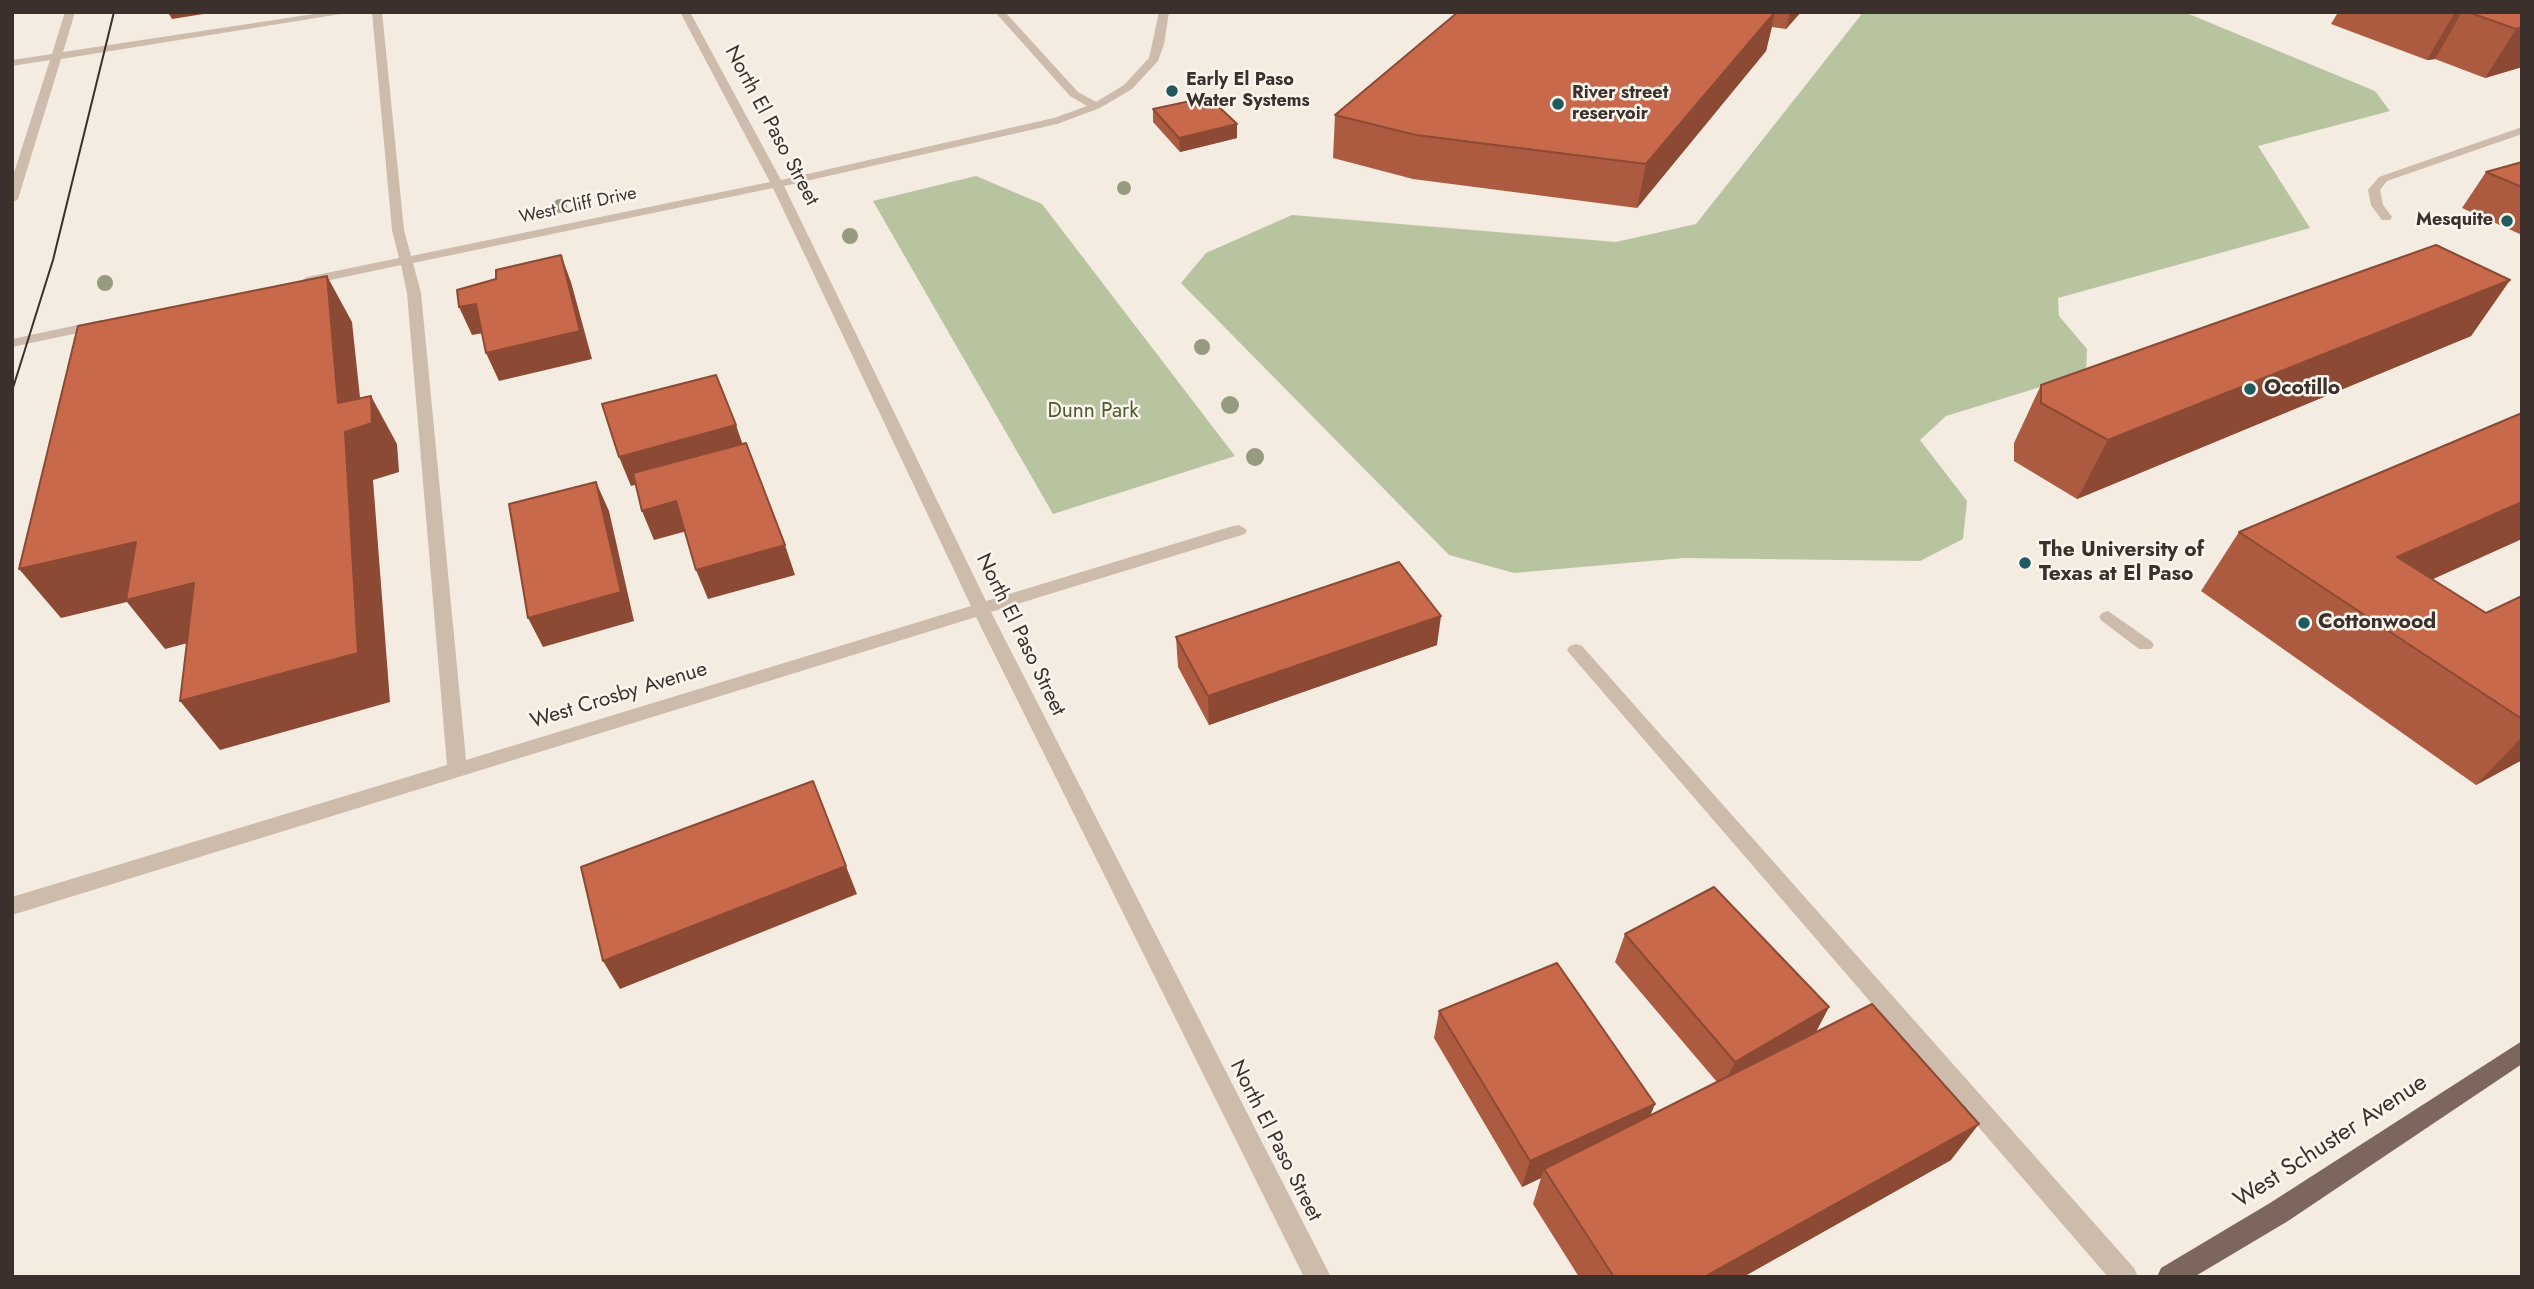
<!DOCTYPE html>
<html>
<head>
<meta charset="utf-8">
<style>
  body { margin:0 }
  #map { position:relative; width:2534px; height:1289px; overflow:hidden; background:#f4ebe1; font-family:Jost,sans-serif }
  canvas { display:block }
  .frame { position:absolute; inset:0; border:14px solid #3b302b; pointer-events:none }
</style>
</head>
<body>
<div id="map">
<canvas width="2534" height="1289"></canvas>
<div class="frame"></div>
</div>
<script>
const ctx = document.querySelector('canvas').getContext('2d');
ctx.lineJoin = 'round';
function fill(path, color) {
  ctx.fillStyle = color;
  ctx.fill(path, 'evenodd');
}
function toPath(rows) {
  const path = new Path2D();
  for (const r of rows) {
    path.moveTo(r[0], r[1]);
    for (let i = 2; i < r.length; i += 2) path.lineTo(r[i], r[i + 1]);
  }
  return path;
}
function strokePath(path, color, width, dash) {
  ctx.strokeStyle = color;
  ctx.lineWidth = width;
  ctx.lineCap = dash ? 'butt' : 'round';
  ctx.setLineDash(dash || []);
  ctx.stroke(path);
}
function write(font, color, halo, rows, align = 'center') {
  ctx.font = font + ' Jost,sans-serif';
  ctx.lineWidth = 5;
  ctx.setLineDash([]);
  ctx.textBaseline = 'middle';
  ctx.strokeStyle = halo;
  ctx.fillStyle = color;
  for (const [text, x, y, turn = 0] of rows) {
    ctx.save();
    ctx.translate(x, y);
    ctx.rotate((+turn || 0) * Math.PI / 180);
    ctx.textAlign = isNaN(turn) ? turn : align;
    if (halo) ctx.strokeText(text, 0, 0);
    ctx.fillText(text, 0, 0);
    ctx.restore();
  }
}
fill(toPath([
  [1860,12,2184,12,2375,91,2390,111,2258,146,2310,228,2058,298,2059,316,2087,349,2086,373,1946,416,1920,440,1967,501,1963,539,1920,561,1683,558,1514,573,1449,555,1181,283,1206,253,1292,215,1616,242,1696,224,1861,15],
  [976,176,1042,204,1235,456,1053,514,873,201]
]), '#b8c4a0');
fill(toPath([
  [65,12,75,12,63,52,327,12,353,12,61,59,18,199,12,203,12,179,50,60,12,66,12,60,52,54,65,12],
  [372,12,382,12,404,230,411,256,770,182,680,12,690,12,781,180,1054,118,1087,106,1070,96,995,12,1005,12,1078,92,1096,102,1124,85,1149,58,1159,12,1169,12,1164,44,1158,61,1132,89,1100,108,1057,124,784,186,986,601,1233,526,1239,525,1247,530,1245,534,991,612,1331,1277,1304,1277,976,617,12,915,12,897,447,765,407,293,401,265,307,285,301,281,307,277,399,258,392,230,372,12],
  [773,188,971,606,466,760,421,293,413,263,773,188],
  [2522,127,2522,134,2387,181,2380,190,2383,205,2392,217,2390,220,2382,220,2371,205,2368,190,2379,177,2522,127],
  [101,320,106,321,106,327,12,347,12,339,101,320],
  [2108,611,2151,641,2154,645,2151,649,2139,649,2102,621,2099,617,2102,613,2108,611],
  [1576,644,1582,646,2134,1268,2138,1277,2108,1277,1570,654,1567,650,1570,646,1576,644]
]), '#cdbbac');
fill(toPath([
  [2522,1041,2522,1064,2288,1221,2194,1277,2157,1277,2161,1268,2270,1203,2522,1041]
]), '#7d675c');
strokePath(toPath([
  [12,391,53,260,114,12]
]), '#3b302b', 2);
ctx.fillStyle = '#969b7f';
for (const [x, y, r] of [
  [1124,188,7],
  [560,206,7],
  [850,236,8],
  [105,283,8],
  [1202,347,8],
  [1230,405,9],
  [1255,457,9]
]) {
  ctx.beginPath();
  ctx.arc(x, y, r, 0, 2 * Math.PI);
  ctx.fill();
}
fill(toPath([
  [1458,12,1801,12,1786,29,1772,27,1766,51,1637,208,1413,179,1333,158,1335,115],
  [2328,12,2522,12,2522,67,2485,78,2435,59,2427,60,2331,24,2337,14,2334,14],
  [1205,108,1237,124,1237,138,1180,152,1153,122,1153,109],
  [2522,162,2522,235,2462,208,2486,172],
  [2510,280,2471,336,2077,499,2014,461,2014,443,2041,385],
  [2239,532,2432,579,2486,613,2522,596,2522,760,2476,785,2201,591],
  [1176,637,1437,645,1209,725,1178,667],
  [1625,934,1829,1007,1816,1032,1951,1160,1743,1277,1579,1277,1533,1204,1541,1178,1522,1187,1434,1038,1439,1011,1651,1115,1717,1082,1615,962]
]), '#ac5a40');
fill(toPath([
  [168,12,216,12,172,19],
  [1775,12,1766,51,1637,208,1646,164],
  [1790,12,1801,12,1786,29],
  [2455,12,2462,12,2435,59,2427,60],
  [2522,27,2522,67,2485,78,2516,29],
  [1237,124,1237,138,1180,152,1179,138],
  [561,255,571,282,592,359,499,381,486,353],
  [327,276,352,322,363,426,371,396,397,444,399,472,373,480,390,702,220,750,180,701,345,432,338,403],
  [2510,280,2471,336,2077,499,2108,440],
  [476,304,489,332,472,335,459,307],
  [736,425,746,454,631,486,619,457],
  [596,482,609,511,634,621,543,647,528,618],
  [676,501,687,531,654,540,642,511],
  [2522,502,2522,539,2360,612,2397,557],
  [136,542,194,583,230,632,165,649,127,602,61,618,19,569],
  [785,545,795,575,708,599,696,570],
  [1441,616,1437,645,1209,725,1208,696],
  [2522,737,2522,760,2476,785],
  [846,866,857,894,620,989,603,961],
  [1829,1007,1814,1035,1722,1088,1735,1062],
  [1655,1104,1644,1131,1544,1169,1541,1178,1522,1187,1530,1161],
  [1979,1124,1951,1160,1743,1277,1704,1277]
]), '#8c4a34');
const building = toPath([
  [1458,12,1775,12,1646,164,1416,135,1335,115,1458,12],
  [2468,12,2522,12,2522,27,2516,29,2468,12],
  [1195,100,1205,108,1217,105,1237,124,1179,138,1153,109,1195,100],
  [2522,162,2522,187,2486,172,2522,162],
  [2436,245,2510,280,2108,440,2041,403,2041,385,2436,245],
  [561,255,580,331,486,353,476,304,459,307,457,290,496,279,496,270,561,255],
  [327,276,338,403,371,396,372,423,345,432,358,653,180,701,194,583,126,600,136,542,19,569,78,326,327,276],
  [716,375,736,425,619,457,602,404,716,375],
  [2522,413,2522,502,2397,557,2486,613,2522,596,2522,719,2239,532,2522,413],
  [746,443,785,545,696,570,676,501,642,511,633,473,746,443],
  [596,482,621,592,528,618,509,504,596,482],
  [1399,562,1441,616,1208,696,1176,637,1399,562],
  [813,781,846,866,603,961,581,867,813,781],
  [1714,887,1829,1007,1735,1062,1625,934,1714,887],
  [1557,963,1655,1104,1530,1161,1439,1011,1557,963],
  [1872,1004,1979,1124,1704,1277,1614,1277,1544,1169,1872,1004]
]);
fill(building, '#c8694b');
strokePath(building, '#8c4a34', 2);
for (const [x, y, r, color] of [
  [1172,91,7,"#1f5a5e"],
  [1558,104,7,"#1f5a5e"],
  [2507,221,7,"#1f5a5e"],
  [2250,389,7,"#1f5a5e"],
  [2025,563,7,"#1f5a5e"],
  [2304,623,7,"#1f5a5e"]
]) {
  const dot = new Path2D();
  dot.arc(x, y, r, 0, 2 * Math.PI);
  ctx.fillStyle = color;
  ctx.fill(dot);
  strokePath(dot, '#fbf5ee', 2.5);
}
write('bold 18px', '#3b302b', '#fbf5ee', [
  ["Early El Paso",1186,81],
  ["Water Systems",1186,102],
  ["River street",1572,94],
  ["reservoir",1572,115],
  ["Mesquite",2493,221,"right"]
], 'left');
write('18px', '#3b302b', '#fbf5ee', [
  ["West Cliff Drive",578,206,-12]
]);
write('21px', '#3b302b', '#fbf5ee', [
  ["North El Paso Street",771,126,62],
  ["North El Paso Street",1020,635,64],
  ["West Crosby Avenue",619,696,-17],
  ["North El Paso Street",1275,1141,63]
]);
write('bold 21px', '#3b302b', '#fbf5ee', [
  ["Ocotillo",2264,389],
  ["The University of",2039,551],
  ["Texas at El Paso",2039,575],
  ["Cottonwood",2318,623]
], 'left');
write('21px', '#4a5a2e', '#fbf5ee', [
  ["Dunn Park",1093,412]
]);
write('24px', '#3b302b', '#fbf5ee', [
  ["West Schuster Avenue",2331,1142,-33]
]);
</script>
</body>
</html>
